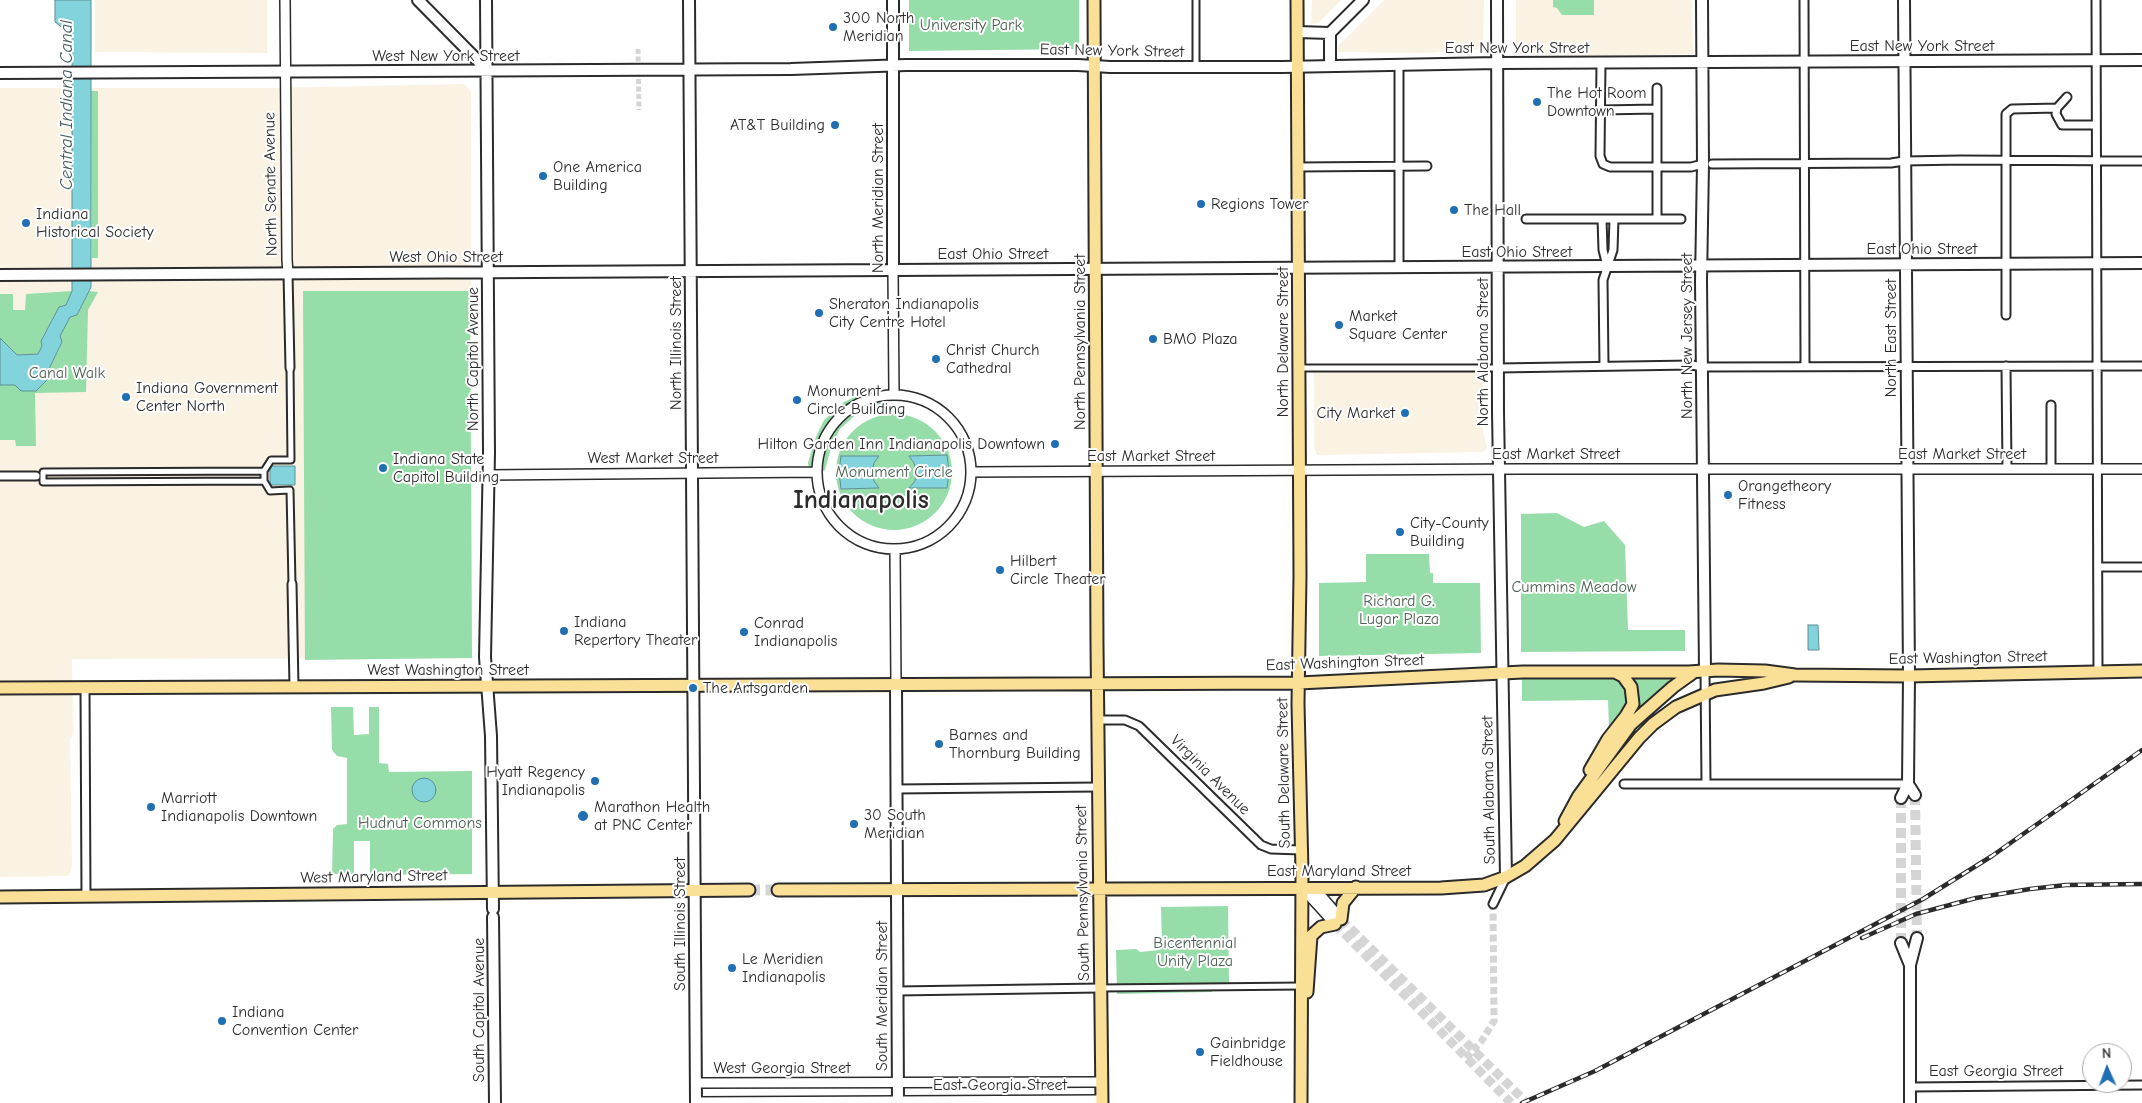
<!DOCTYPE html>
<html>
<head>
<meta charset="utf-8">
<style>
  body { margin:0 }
  #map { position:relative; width:2142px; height:1103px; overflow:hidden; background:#fff; font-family:"Comic Neue",sans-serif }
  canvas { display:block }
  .north { position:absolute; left:2082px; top:1043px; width:50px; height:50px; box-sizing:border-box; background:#fff; border:1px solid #aaa; border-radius:50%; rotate:358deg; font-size:14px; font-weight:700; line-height:20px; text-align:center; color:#2b2b2b }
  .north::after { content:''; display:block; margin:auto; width:18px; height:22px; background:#1f6fb2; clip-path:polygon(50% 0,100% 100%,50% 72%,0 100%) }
</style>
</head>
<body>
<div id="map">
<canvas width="2142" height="1103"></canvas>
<div class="north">N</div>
</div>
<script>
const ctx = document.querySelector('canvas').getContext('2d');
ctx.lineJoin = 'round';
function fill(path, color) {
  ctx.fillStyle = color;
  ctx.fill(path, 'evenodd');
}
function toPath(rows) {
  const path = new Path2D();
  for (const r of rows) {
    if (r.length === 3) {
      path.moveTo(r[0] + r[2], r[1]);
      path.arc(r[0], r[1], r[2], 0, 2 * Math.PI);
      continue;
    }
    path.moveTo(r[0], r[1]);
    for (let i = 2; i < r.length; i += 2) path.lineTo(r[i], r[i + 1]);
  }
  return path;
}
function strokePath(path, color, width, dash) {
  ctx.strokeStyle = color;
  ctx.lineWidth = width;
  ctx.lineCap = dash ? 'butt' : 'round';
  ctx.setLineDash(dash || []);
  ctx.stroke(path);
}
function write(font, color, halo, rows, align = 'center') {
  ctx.font = font + ' "Comic Neue",sans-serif';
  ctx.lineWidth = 4;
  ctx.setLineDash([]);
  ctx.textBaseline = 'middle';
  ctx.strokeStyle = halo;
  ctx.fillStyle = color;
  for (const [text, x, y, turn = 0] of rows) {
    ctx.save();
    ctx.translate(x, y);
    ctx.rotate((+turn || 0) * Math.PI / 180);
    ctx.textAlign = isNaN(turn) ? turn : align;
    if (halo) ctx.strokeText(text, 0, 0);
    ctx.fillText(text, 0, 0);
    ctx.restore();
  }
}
fill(toPath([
  [95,0,267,0,267,53,95,52],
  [1312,0,1341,0,1318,23,1311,24],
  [1384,0,1484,0,1483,49,1425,53,1338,52,1338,46],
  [1516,0,1692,0,1693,54,1611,56,1516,54],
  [464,84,471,91,472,658,72,659,73,735,70,738,72,865,70,872,68,876,0,877,0,88,268,88],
  [1314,372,1484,372,1480,416,1487,448,1483,452,1317,455,1314,447]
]), '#faf2e3');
fill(toPath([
  [909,0,1079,0,1079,49,909,51],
  [1553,0,1594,0,1594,15,1562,15,1557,8,1553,7],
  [91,91,98,91,98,258,92,258],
  [72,291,66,305,59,307,41,340,42,346,38,354,17,355,0,338,0,294,13,294,13,310,25,310,26,294],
  [89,291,98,292,88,310,86,392,35,393,36,446,16,446,15,440,0,440,0,385,15,385,21,391,36,391,48,379,48,371,62,343,60,336,70,317,77,315],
  [303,291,470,291,472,658,305,660],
  [873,388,880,395,882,401,880,406,861,410,840,429,832,444,825,470,820,473,809,468,808,463,815,439,824,420,844,402],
  [894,472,58],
  [1557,513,1584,527,1604,521,1625,545,1628,630,1685,630,1685,651,1521,652,1521,514],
  [1366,554,1429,554,1430,573,1433,573,1433,583,1480,583,1481,653,1319,656,1319,583,1366,582],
  [1675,677,1639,708,1624,705,1620,714,1609,727,1608,700,1522,701,1522,679],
  [331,707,353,707,354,735,369,734,369,707,379,707,379,763,388,764,389,772,472,771,472,874,370,875,370,841,354,841,354,874,332,874,333,829,337,825,347,824,347,758,337,756,332,750],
  [1228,906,1229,983,1212,983,1212,992,1117,994,1116,950,1136,949,1140,952,1160,950,1162,945,1161,907]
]), '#97ddaa');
const water = toPath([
  [55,0,91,0,91,287,77,315,70,317,60,336,62,342,48,371,48,379,36,391,21,391,15,385,0,385,0,338,17,355,38,354,42,346,41,341,59,307,66,305,72,291,72,35,55,22,55,0],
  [947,455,949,472,947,488,909,488,915,481,916,472,914,463,909,456,947,455],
  [841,456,879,456,874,463,872,472,874,481,879,488,841,489,839,471,841,456],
  [270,466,295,466,295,485,270,485,270,466],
  [1808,625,1818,625,1819,650,1808,650,1808,625],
  [424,790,12]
]);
fill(water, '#82d3db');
strokePath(water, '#5f9095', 1);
strokePath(toPath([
  [638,49,639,110]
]), '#d5d5d5', 5, [5, 2.5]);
strokePath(toPath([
  [1466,1058,1481,1042,1494,1021,1493,904]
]), '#d5d5d5', 7, [7, 3.5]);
strokePath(toPath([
  [1341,919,1527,1103],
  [1335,924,1511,1103]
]), '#d5d5d5', 9, [9, 4.5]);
strokePath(toPath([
  [1915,795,1917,938],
  [1901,798,1901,943]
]), '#d5d5d5', 10, [10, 5]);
strokePath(toPath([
  [749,890,778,890]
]), '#d5d5d5', 11, [11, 5.5]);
const pedestrian = toPath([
  [1196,0,1196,66],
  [290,368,291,460,271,460,264,471,264,481,270,491,290,490,292,584],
  [1300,368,1498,368],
  [264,471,43,472,43,482,264,481],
  [1101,988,1301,986]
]);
const minor = toPath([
  [1804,0,1805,366],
  [2096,0,2098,673],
  [1601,63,1600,156,1603,164,1610,167,1691,167,1703,164],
  [1399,64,1399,267],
  [2057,108,2067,97],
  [1601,110,1657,109],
  [1712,164,1891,163,1904,161,1961,160,2142,161],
  [1298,167,1427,166],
  [1526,219,1681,219],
  [1602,219,1603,250,1607,266],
  [1657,219,1657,88],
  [288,273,290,368],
  [2006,315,2006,114,2012,109,2057,108,2056,114,2062,125,2096,125],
  [1604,365,1603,280,1613,250,1614,219],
  [2006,366,2007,469],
  [1498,368,1692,365,1702,367,2142,366],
  [2051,405,2051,469],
  [0,476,36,476],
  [2098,567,2142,567],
  [292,584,294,687],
  [1705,671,1706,784],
  [85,687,86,896],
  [1098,720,1125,720,1139,726,1261,845,1271,849,1301,850],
  [1624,784,1908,784],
  [896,789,1098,787],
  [1493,904,1506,877],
  [897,991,1100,988],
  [1910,1087,2142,1085]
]);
const tertiary = toPath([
  [285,0,287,260,288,273],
  [893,270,894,395],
  [894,472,77],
  [971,472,1519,469,2142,469],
  [488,475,817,472],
  [895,549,896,685],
  [1306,889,1322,897,1341,919],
  [1305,891,1335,924],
  [696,1083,1102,1082],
  [696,1102,1102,1100]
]);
const secondary = toPath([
  [418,0,487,70],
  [486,0,489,453,485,657,491,736,493,909],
  [689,0,696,1102],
  [893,0,893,270],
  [1497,0,1498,412,1506,877],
  [1702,0,1703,164,1701,281,1705,671],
  [1297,32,1330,33],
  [1330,65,1330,33,1363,0],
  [0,73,791,69,906,65,1078,65,1110,67,1282,67,1497,63,2142,60],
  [0,275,2142,263],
  [896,685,898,1103],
  [1908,784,1915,795],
  [1901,798,1908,784,1909,676,1904,0],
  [493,917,495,1103],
  [1901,943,1910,965],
  [1910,1103,1910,965,1917,938]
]);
const primary = toPath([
  [1094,0,1097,644,1102,1103],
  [1297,0,1300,576,1298,704,1302,871,1301,1103],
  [0,688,1299,683,1523,672,1689,672,1718,670,1765,671,1795,675,1909,676,2142,671],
  [1590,770,1608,739,1626,716,1633,704,1631,687,1623,676,1617,673],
  [1565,821,1578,797,1631,724,1673,687,1694,672],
  [778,890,1441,888,1484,885,1506,877,1525,866,1555,840,1639,738,1653,724,1676,707,1715,690,1764,683,1789,677],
  [0,897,749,890],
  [1341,919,1343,903,1356,887],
  [1307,992,1311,936,1321,927,1335,924]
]);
strokePath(pedestrian, '#2b2b2b', 9);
strokePath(minor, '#2b2b2b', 11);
strokePath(tertiary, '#2b2b2b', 12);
strokePath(secondary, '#2b2b2b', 14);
strokePath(primary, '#2b2b2b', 15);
strokePath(pedestrian, '#fff', 5);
strokePath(minor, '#fff', 7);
strokePath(tertiary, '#fff', 9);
strokePath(secondary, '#fff', 10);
strokePath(primary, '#fadf96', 11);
const rail = toPath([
  [1862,938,1916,914,1976,898,2030,889,2066,885,2142,884],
  [1522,1103,1595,1071,1923,899,1992,856,2142,750]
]);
strokePath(rail, '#2b2b2b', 4.5);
strokePath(rail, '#fff', 2.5, [8]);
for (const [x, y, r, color] of [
  [833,27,5,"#1f6fb2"],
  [1537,102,5,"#1f6fb2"],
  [835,125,5,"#1f6fb2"],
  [543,176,5,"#1f6fb2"],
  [1201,204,5,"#1f6fb2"],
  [1454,210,5,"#1f6fb2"],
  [26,223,5,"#1f6fb2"],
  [819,313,5,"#1f6fb2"],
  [1339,325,5,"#1f6fb2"],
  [1153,339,5,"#1f6fb2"],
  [936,359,5,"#1f6fb2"],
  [126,397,5,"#1f6fb2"],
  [797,400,5,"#1f6fb2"],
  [1405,413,5,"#1f6fb2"],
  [1055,444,5,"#1f6fb2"],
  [383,468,5,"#1f6fb2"],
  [1728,495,5,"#1f6fb2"],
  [1400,532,5,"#1f6fb2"],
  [1000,570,5,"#1f6fb2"],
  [564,631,5,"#1f6fb2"],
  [744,632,5,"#1f6fb2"],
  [693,688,5,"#1f6fb2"],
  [939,744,5,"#1f6fb2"],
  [595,781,5,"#1f6fb2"],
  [151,807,5,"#1f6fb2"],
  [583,816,6,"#1f6fb2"],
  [854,824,5,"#1f6fb2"],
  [732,968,5,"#1f6fb2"],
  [222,1021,5,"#1f6fb2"],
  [1200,1052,5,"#1f6fb2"]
]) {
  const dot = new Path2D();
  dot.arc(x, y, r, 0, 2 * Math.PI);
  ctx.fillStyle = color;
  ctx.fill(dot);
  strokePath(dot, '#fff', 2);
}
write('16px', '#2b2b2b', '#fff', [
  ["300 North",843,18],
  ["Meridian",843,36],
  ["The Hot Room",1547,93],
  ["Downtown",1547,111],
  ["AT&T Building",825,125,"right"],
  ["One America",553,167],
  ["Building",553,185],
  ["Regions Tower",1211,204],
  ["The Hall",1464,210],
  ["Indiana",36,214],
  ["Historical Society",36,232],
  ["Sheraton Indianapolis",829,304],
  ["City Centre Hotel",829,322],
  ["Market",1349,316],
  ["Square Center",1349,334],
  ["BMO Plaza",1163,339],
  ["Christ Church",946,350],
  ["Cathedral",946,368],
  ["Indiana Government",136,388],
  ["Center North",136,406],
  ["Monument",807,391],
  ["Circle Building",807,409],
  ["City Market",1395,413,"right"],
  ["Hilton Garden Inn Indianapolis Downtown",1045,444,"right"],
  ["Indiana State",393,459],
  ["Capitol Building",393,477],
  ["Orangetheory",1738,486],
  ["Fitness",1738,504],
  ["City-County",1410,523],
  ["Building",1410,541],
  ["Hilbert",1010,561],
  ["Circle Theater",1010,579],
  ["Indiana",574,622],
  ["Repertory Theater",574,640],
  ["Conrad",754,623],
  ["Indianapolis",754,641],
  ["The Artsgarden",703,688],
  ["Barnes and",949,735],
  ["Thornburg Building",949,753],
  ["Hyatt Regency",585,772,"right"],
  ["Indianapolis",585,790,"right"],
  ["Marriott",161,798],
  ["Indianapolis Downtown",161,816],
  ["Marathon Health",594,807],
  ["at PNC Center",594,825],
  ["30 South",864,815],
  ["Meridian",864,833],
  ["Le Meridien",742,959],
  ["Indianapolis",742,977],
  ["Indiana",232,1012],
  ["Convention Center",232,1030],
  ["Gainbridge",1210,1043],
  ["Fieldhouse",1210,1061]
], 'left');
write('16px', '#4b6051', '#fff', [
  ["University Park",971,25],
  ["Canal Walk",67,373],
  ["Monument Circle",894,472],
  ["Cummins Meadow",1574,587],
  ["Richard G.",1399,601],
  ["Lugar Plaza",1399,619],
  ["Hudnut Commons",420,823],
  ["Bicentennial",1195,943],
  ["Unity Plaza",1195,961]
]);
write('16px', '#2b2b2b', '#fff', [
  ["East New York Street",1922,46],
  ["East New York Street",1517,48],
  ["East New York Street",1112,51,1],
  ["West New York Street",446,56],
  ["North Senate Avenue",271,184,-91],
  ["North Meridian Street",878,198,-90],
  ["East Ohio Street",1922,249],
  ["East Ohio Street",1517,252],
  ["East Ohio Street",993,254],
  ["West Ohio Street",446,257],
  ["North New Jersey Street",1687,336,-90],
  ["North East Street",1891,338,-90],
  ["North Pennsylvania Street",1080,342,-90],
  ["North Delaware Street",1283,342,-90],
  ["North Illinois Street",676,343,-90],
  ["North Alabama Street",1483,352,-90],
  ["North Capitol Avenue",473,359,-90],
  ["East Market Street",1556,454],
  ["East Market Street",1962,454],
  ["East Market Street",1151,456],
  ["West Market Street",653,458],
  ["East Washington Street",1968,658,-1],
  ["East Washington Street",1345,663,-2],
  ["West Washington Street",448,670],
  ["South Delaware Street",1284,773,-91],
  ["Virginia Avenue",1210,775,45],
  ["South Alabama Street",1489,790,-91],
  ["East Maryland Street",1339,871],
  ["West Maryland Street",374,877,-1],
  ["South Pennsylvania Street",1083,893,-91],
  ["South Illinois Street",680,924,-90],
  ["South Meridian Street",882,996,-90],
  ["South Capitol Avenue",479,1010,-90],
  ["West Georgia Street",782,1068],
  ["East Georgia Street",1996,1071],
  ["East Georgia Street",1000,1085]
]);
write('italic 18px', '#455d60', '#fff', [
  ["Central Indiana Canal",67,105,-90]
]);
write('bold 26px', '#2b2b2b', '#fff', [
  ["Indianapolis",861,501]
]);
</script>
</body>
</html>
